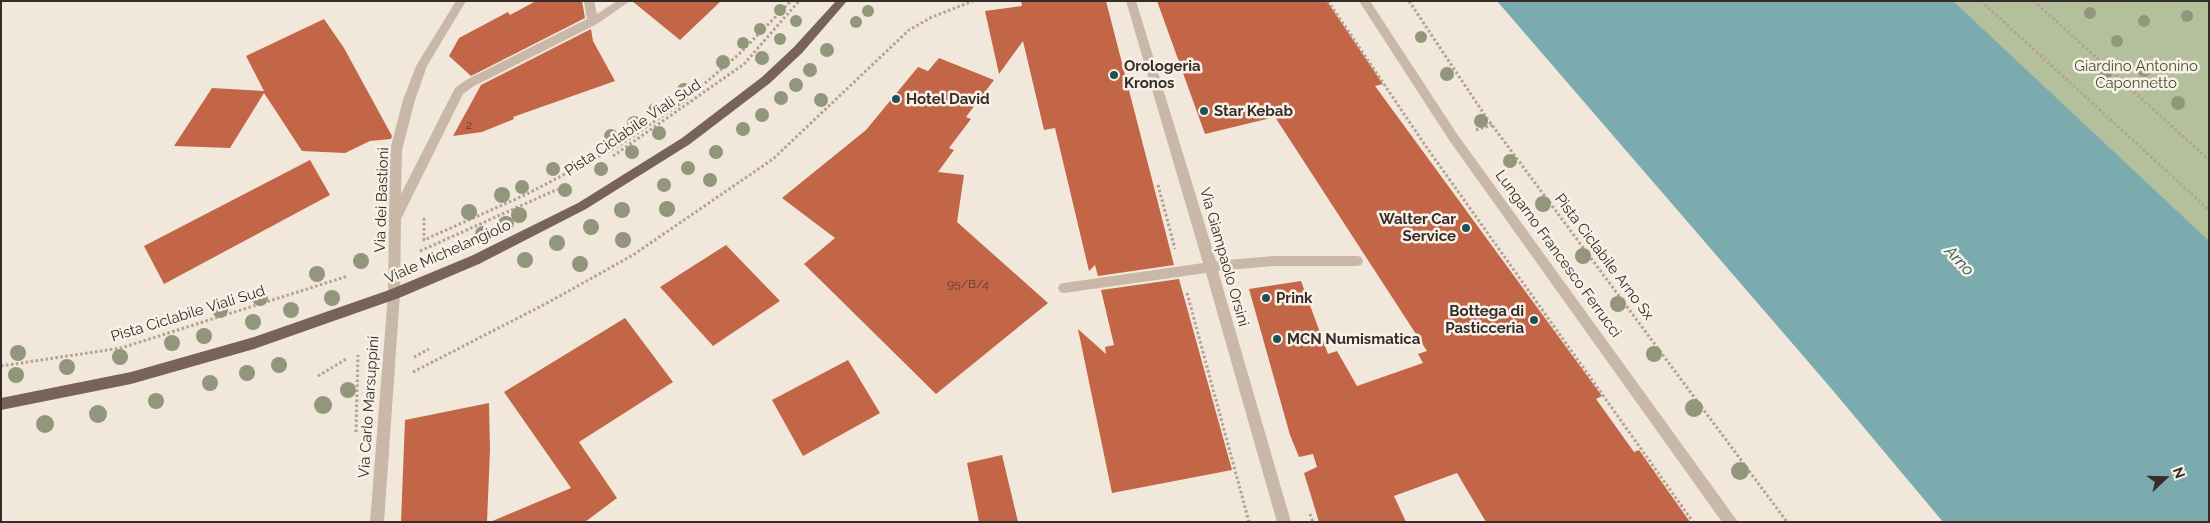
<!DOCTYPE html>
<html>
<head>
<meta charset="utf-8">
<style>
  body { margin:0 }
  #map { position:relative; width:2210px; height:523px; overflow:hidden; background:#f1e7db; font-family:Raleway,sans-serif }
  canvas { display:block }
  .frame { position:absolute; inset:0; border:2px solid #362c28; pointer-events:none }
  .north { position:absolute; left:2140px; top:453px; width:50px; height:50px; -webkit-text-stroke:4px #f9f1e7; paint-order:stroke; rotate:69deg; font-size:14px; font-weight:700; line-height:20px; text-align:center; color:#362c28 }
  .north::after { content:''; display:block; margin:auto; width:18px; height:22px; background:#362c28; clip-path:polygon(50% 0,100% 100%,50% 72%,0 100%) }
</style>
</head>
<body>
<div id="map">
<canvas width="2210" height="523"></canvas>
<div class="frame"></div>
<div class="north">N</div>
</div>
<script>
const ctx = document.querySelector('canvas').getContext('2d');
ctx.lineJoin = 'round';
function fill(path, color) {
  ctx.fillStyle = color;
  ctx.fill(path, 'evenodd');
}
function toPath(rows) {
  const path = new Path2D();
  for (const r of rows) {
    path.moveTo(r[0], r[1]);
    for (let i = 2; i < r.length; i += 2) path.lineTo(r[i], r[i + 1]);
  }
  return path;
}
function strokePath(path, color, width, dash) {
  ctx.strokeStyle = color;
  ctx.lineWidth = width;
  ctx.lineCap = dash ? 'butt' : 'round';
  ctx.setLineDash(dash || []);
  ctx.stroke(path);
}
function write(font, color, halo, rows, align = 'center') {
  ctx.font = font + ' Raleway,sans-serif';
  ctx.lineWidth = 5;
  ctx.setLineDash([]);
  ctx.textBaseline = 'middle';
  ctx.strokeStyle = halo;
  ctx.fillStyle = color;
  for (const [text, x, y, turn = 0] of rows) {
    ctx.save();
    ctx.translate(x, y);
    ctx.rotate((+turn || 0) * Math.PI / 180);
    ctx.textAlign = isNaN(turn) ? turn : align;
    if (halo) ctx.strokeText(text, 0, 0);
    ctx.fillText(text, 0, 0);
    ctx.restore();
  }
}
fill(toPath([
  [1953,1,2209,1,2209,242,1956,5]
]), '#b4c09b');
fill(toPath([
  [1497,1,1953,1,2209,241,2209,522,1943,522,1830,387]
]), '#7babae');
fill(toPath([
  [536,1,582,1,585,18,471,76,449,56,459,38,508,12,510,15],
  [632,1,721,1,680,40],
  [1021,1,1106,1,1174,265,1098,276,1095,265,1089,271,1055,128,1044,130,1023,41,999,74,985,11,1022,6],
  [1157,1,1327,1,1383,84,1375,86,1602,396,1596,399,1634,452,1639,450,1690,522,1486,522,1457,473,1394,496,1406,522,1319,522,1304,473,1317,467,1313,454,1299,457,1290,435,1249,289,1301,281,1328,354,1337,351,1357,386,1423,363,1418,354,1427,351,1275,117,1205,134],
  [324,19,344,48,392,136,391,139,370,141,345,153,302,151,264,93,230,148,174,146,212,88,264,91,246,56],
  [591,29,593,41,615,81,513,117,514,119,482,132,453,136,481,85],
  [939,58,994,80,966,117,971,119,949,148,954,150,938,172,964,175,957,222,1048,303,936,394,804,264,835,238,782,198,866,130,918,67,928,71],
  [310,160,330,195,164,284,144,246],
  [726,245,780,301,713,346,660,287],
  [1179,279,1232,470,1112,493,1078,329,1106,354,1105,347,1114,345,1101,290],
  [625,318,673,382,579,442,617,498,585,522,490,522,571,488,504,392],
  [848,360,880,413,803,456,772,400],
  [489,403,490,450,487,522,401,522,405,420],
  [1002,455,1018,522,979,522,967,463]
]), '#c36647');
strokePath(toPath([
  [1328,1,1425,145,1693,522],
  [1409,1,1486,117,1787,522],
  [1981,1,2209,210],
  [2034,1,2209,160],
  [1476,130,1492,125],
  [613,156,744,64,799,1],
  [1158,185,1175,249],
  [424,218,424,240,527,194,620,145,684,101,738,55,791,1],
  [420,251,558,189],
  [1187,293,1249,522],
  [414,357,429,349],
  [1,366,121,348,348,276],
  [413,372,549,302,633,255,773,159,909,30,932,17,973,1],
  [318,376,348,358],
  [356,432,358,355],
  [1310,514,1313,522]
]), '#b5a192', 3, [2.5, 2.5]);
fill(toPath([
  [456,1,466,1,427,66,415,100,402,150,401,194,455,88,466,80,587,19,584,1,594,1,597,14,617,1,630,1,597,24,474,86,463,94,401,219,400,294,384,522,370,522,388,294,390,150,403,100,416,66,456,1],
  [1126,1,1136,1,1216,261,1273,256,1357,256,1361,257,1363,261,1361,265,1357,266,1273,266,1218,271,1291,522,1277,522,1206,273,1064,293,1060,292,1058,288,1060,284,1064,283,1203,263,1126,1],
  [1359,1,1370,1,1457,134,1738,522,1722,522,1449,140,1359,1]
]), '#c9b7a7');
fill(toPath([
  [836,1,847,1,802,53,770,83,690,144,586,209,479,264,399,298,254,349,131,384,1,410,1,398,131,372,254,337,389,290,471,256,578,203,682,138,762,77,794,47,836,1]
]), '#776359');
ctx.fillStyle = '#92967b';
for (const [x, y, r] of [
  [780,10,6],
  [868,11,6],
  [2090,13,6],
  [2187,16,6],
  [796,21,6],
  [2144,21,6],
  [856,22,6],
  [760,29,6],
  [1421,37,6],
  [780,39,6],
  [2117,41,6],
  [743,43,6],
  [827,50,7],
  [762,58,7],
  [723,62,7],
  [810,70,7],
  [2144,70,7],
  [2105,73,7],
  [1447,74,7],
  [796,85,7],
  [684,90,7],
  [781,98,7],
  [821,100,7],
  [2178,103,7],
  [655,110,7],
  [762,115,7],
  [1481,121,7],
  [634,123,7],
  [743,129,7],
  [659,133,7],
  [611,136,7],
  [632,152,7],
  [716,152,7],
  [1510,161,7],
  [688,168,7],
  [553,169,7],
  [601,169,7],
  [710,180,7],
  [664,185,7],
  [522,187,7],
  [565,190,7],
  [502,195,8],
  [1543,204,8],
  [667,209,8],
  [622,210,8],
  [469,212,8],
  [519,215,8],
  [506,224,8],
  [591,227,8],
  [483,234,8],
  [623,240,8],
  [557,243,8],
  [1583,256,8],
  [525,260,8],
  [361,261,8],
  [580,264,8],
  [317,274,8],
  [260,298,8],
  [332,298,8],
  [1618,304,8],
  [220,310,8],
  [291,310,8],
  [253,322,8],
  [204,336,8],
  [172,343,8],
  [18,353,8],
  [1654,354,8],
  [120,357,8],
  [279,365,8],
  [67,367,8],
  [247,373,8],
  [16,375,8],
  [210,383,8],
  [348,390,8],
  [156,401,8],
  [323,405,9],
  [1694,408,9],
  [98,414,9],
  [45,424,9],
  [1740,471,9]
]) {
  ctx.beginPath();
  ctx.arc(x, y, r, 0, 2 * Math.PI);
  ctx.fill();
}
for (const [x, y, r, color] of [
  [1114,75,5,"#1e5256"],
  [896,99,5,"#1e5256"],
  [1204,111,5,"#1e5256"],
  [1466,228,5,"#1e5256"],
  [1266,298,5,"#1e5256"],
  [1534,320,5,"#1e5256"],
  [1277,339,5,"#1e5256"]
]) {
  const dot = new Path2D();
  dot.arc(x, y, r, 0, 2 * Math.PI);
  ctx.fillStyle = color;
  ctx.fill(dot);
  strokePath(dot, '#f9f1e7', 2);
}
write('12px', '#593a30', null, [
  ["2",469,125],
  ["95/B/4",968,284]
]);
write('bold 15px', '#362c28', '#f9f1e7', [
  ["Orologeria",1124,66],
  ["Kronos",1124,83],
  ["Hotel David",906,99],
  ["Star Kebab",1214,111],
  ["Walter Car",1456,219,"right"],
  ["Service",1456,236,"right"],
  ["Prink",1276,298],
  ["Bottega di",1524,311,"right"],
  ["Pasticceria",1524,328,"right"],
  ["MCN Numismatica",1287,339]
], 'left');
write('15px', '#45542c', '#f9f1e7', [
  ["Giardino Antonino",2136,66],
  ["Caponnetto",2136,83]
]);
write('15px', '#362c28', '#f9f1e7', [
  ["Pista Ciclabile Viali Sud",633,128,-34],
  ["Via dei Bastioni",382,200,-88],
  ["Viale Michelangiolo",448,252,-24],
  ["Lungarno Francesco Ferrucci",1558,254,54],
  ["Via Giampaolo Orsini",1224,257,74],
  ["Pista Ciclabile Arno Sx",1604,257,53],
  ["Pista Ciclabile Viali Sud",188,314,-17],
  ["Via Carlo Marsuppini",369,407,-86]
]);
write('italic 16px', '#1e5256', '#f9f1e7', [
  ["Arno",1959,261,46]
]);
</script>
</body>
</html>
